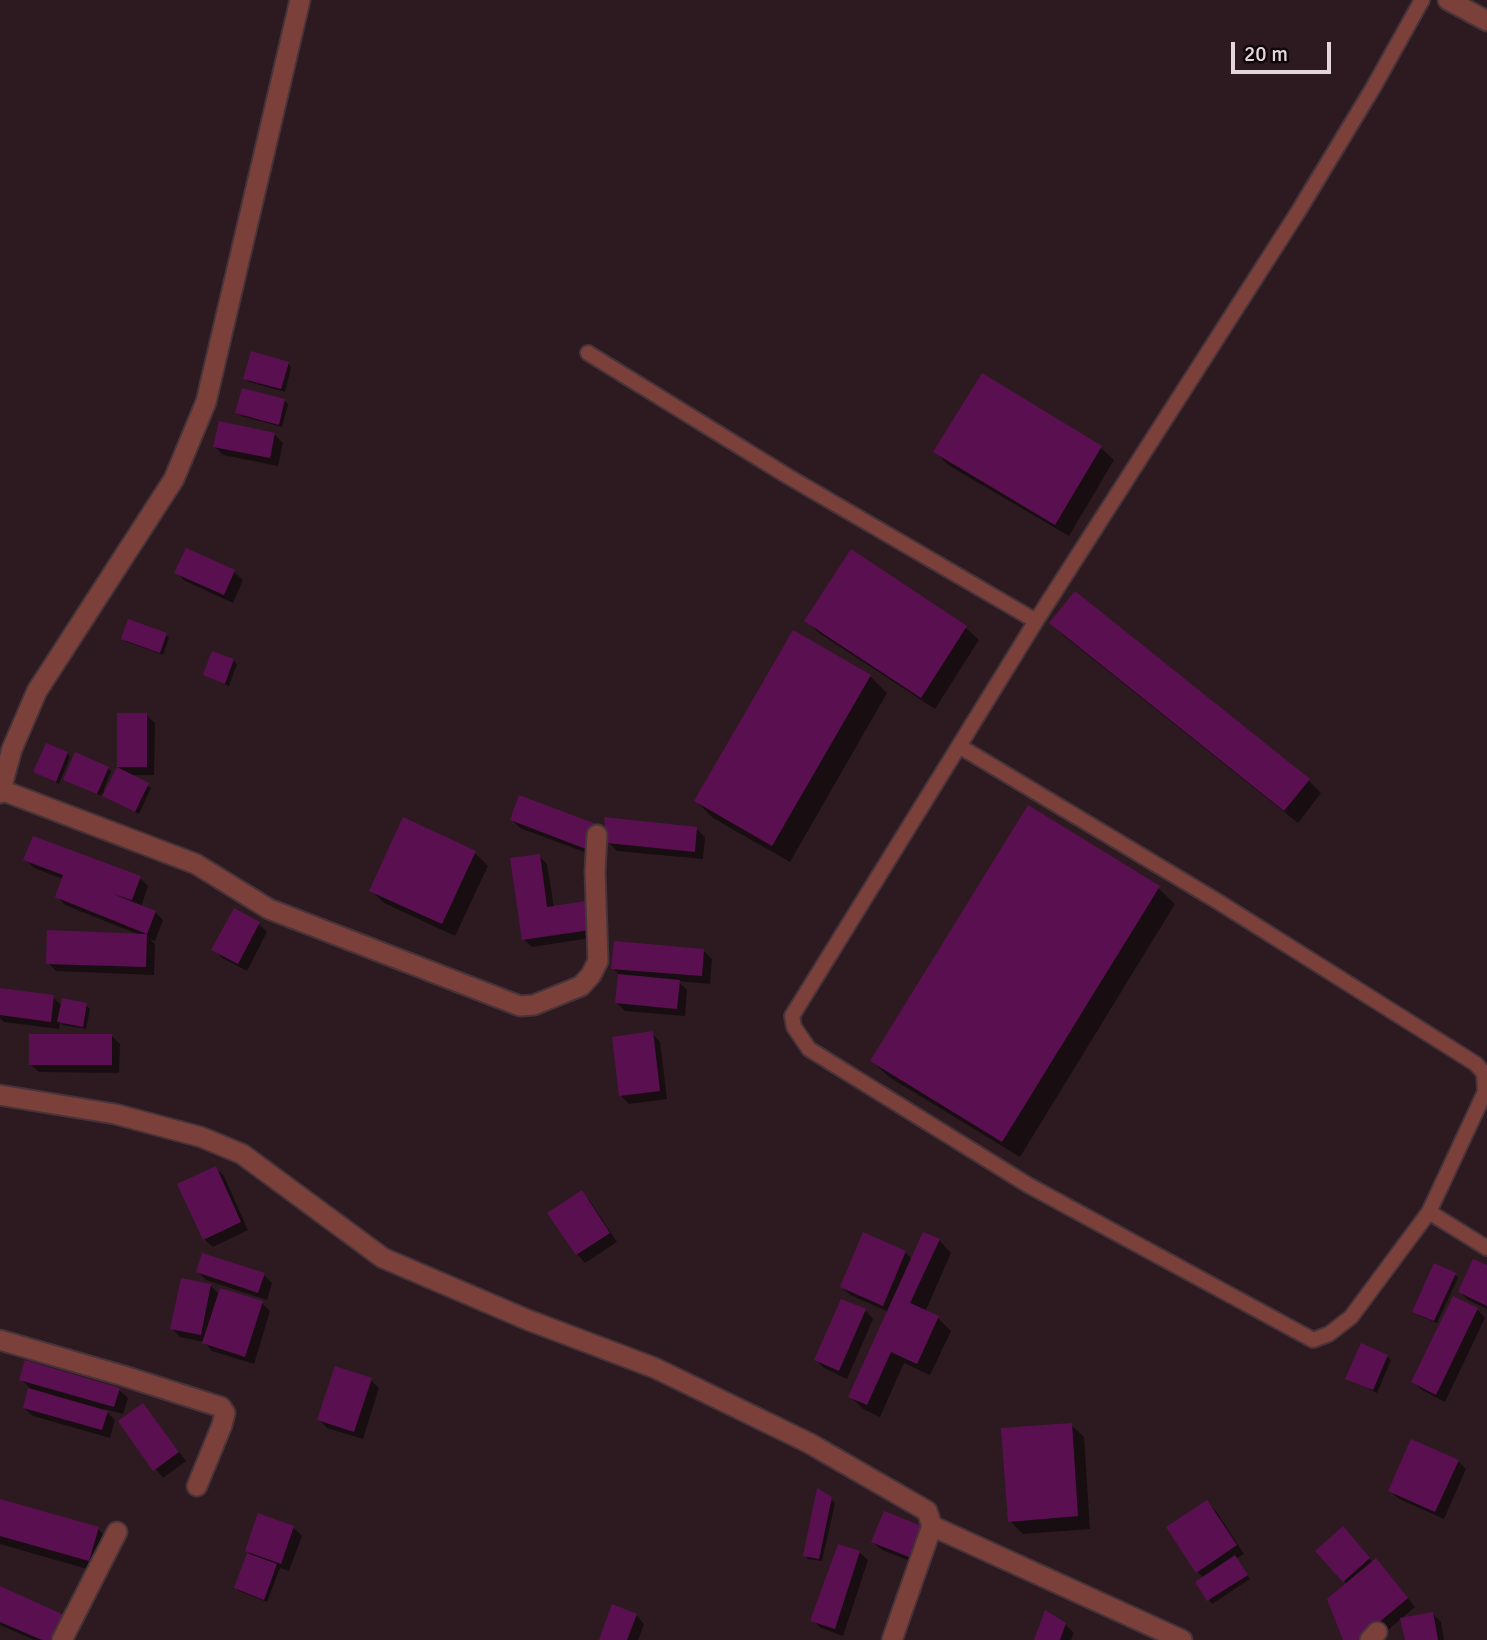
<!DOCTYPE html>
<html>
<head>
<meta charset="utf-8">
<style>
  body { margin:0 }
  #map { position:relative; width:1487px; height:1640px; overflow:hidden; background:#2d1a20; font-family:Signika,sans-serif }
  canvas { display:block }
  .scale { position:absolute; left:1231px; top:42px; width:100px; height:32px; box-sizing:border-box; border:4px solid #e4d6da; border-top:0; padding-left:9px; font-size:21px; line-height:24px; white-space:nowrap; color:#e4d6da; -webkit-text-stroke:5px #10070a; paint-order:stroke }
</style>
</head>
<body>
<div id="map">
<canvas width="1487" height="1640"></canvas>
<div class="scale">20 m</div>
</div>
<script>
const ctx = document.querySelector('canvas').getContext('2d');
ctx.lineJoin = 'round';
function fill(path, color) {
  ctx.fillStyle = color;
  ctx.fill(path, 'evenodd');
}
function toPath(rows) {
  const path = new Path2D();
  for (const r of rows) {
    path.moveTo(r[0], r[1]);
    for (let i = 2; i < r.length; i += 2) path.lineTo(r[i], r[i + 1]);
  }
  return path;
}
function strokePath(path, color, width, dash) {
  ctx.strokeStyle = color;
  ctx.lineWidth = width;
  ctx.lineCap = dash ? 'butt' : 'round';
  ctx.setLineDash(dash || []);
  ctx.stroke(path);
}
fill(toPath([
  [288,363,291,367,285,392,249,382,245,379],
  [982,375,1101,448,1114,460,1069,536,948,465,936,452],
  [284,400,288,404,282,427,241,416,237,413],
  [274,434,283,443,278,466,223,455,215,447],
  [186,551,234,572,243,580,233,603,185,581,177,573],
  [806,621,966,628,979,640,935,709,819,633],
  [1051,623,1309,781,1321,793,1298,823,1064,636],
  [166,635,169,638,163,655,127,642,123,639],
  [233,660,237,664,229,686,205,675],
  [870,676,887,693,790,862,713,818,696,801],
  [119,714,146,715,155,723,154,775,128,775,151,788,139,814,108,799,102,793,101,796,65,779,108,768,111,772,103,791,106,792,118,767],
  [67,753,70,757,59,784,35,772],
  [404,819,475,853,488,866,455,936,384,903,371,890],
  [512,820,595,825,603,833,595,856,520,828],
  [696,828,705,837,703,859,617,851,608,842],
  [539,856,547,864,554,908,585,903,593,911,597,937,532,947,523,939],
  [25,859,140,878,148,886,141,907,155,912,163,920,155,941,150,939,155,944,154,975,56,971,48,963,140,935,65,905,57,896,63,879,34,868],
  [1158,888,1175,904,1020,1157,889,1077,872,1061],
  [259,924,267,932,247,971,222,958,214,950],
  [703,950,712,959,710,984,678,981,687,990,685,1016,625,1011,616,1002,619,975,613,968],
  [0,990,53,997,62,1006,86,1005,90,1009,86,1029,63,1025,60,1022,59,1029,4,1022,0,1018],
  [652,1033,660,1042,667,1099,629,1104,621,1096],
  [111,1035,120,1044,119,1073,39,1072,30,1064],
  [216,1168,224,1176,248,1230,213,1247,204,1239],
  [582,1192,590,1201,617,1242,585,1263,577,1254,550,1214],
  [939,1240,951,1253,925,1312,938,1318,951,1331,930,1375,904,1363,880,1417,863,1409,850,1396,889,1312,850,1295,842,1287,905,1252,913,1260],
  [1487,1267,1487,1309,1468,1300,1460,1292],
  [198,1272,264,1275,272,1283,267,1300,206,1280],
  [1455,1274,1458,1278,1437,1323,1418,1315,1414,1311],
  [211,1286,220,1295,262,1303,270,1311,254,1364,212,1351,204,1342,180,1337,172,1328],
  [1477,1309,1485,1318,1445,1402,1422,1390,1413,1382],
  [865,1310,873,1319,847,1379,824,1368,816,1360],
  [1387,1356,1391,1360,1377,1393,1347,1378],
  [21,1379,119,1390,128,1398,123,1414,104,1409,115,1420,110,1438,33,1416,24,1408,30,1388],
  [371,1380,379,1388,363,1439,327,1428,319,1420],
  [143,1405,186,1461,163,1478,120,1422],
  [1071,1425,1084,1437,1090,1529,1023,1534,1010,1521],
  [1458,1461,1466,1469,1444,1519,1399,1499,1390,1491],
  [831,1499,835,1503,822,1561,808,1559,805,1555],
  [0,1501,98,1529,111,1542,101,1573,0,1544],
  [1207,1503,1216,1511,1244,1554,1236,1559,1250,1579,1212,1604,1197,1582,1204,1578,1197,1572],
  [293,1527,302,1536,289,1571,280,1568,267,1602,239,1591,236,1588,249,1553,247,1551],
  [921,1527,929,1536,918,1564,882,1550,873,1542],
  [1351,1537,1373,1563,1384,1569,1415,1607,1376,1640,1344,1640,1347,1584,1317,1551],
  [859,1552,868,1560,843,1636,821,1628,812,1620],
  [0,1588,65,1640,34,1640,0,1625],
  [1433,1614,1441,1622,1444,1640,1406,1640],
  [636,1615,644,1624,638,1640,601,1640],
  [1065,1624,1074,1633,1071,1640,1036,1640]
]), '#0007');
fill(toPath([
  [251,351,289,362,281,389,243,379],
  [982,373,1102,446,1055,525,933,452],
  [242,388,285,399,279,425,235,413],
  [219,421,275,433,270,458,213,447],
  [186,548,235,570,224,595,174,573],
  [851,549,967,626,921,698,804,621],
  [1075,591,1310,779,1284,811,1049,623],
  [128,619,167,633,160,653,121,639],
  [793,630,871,675,772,846,694,801],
  [212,651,234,659,225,684,203,675],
  [117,713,147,713,147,767,117,767],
  [46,743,68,752,56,782,33,772],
  [75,752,109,767,97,794,63,780],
  [117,767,149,783,135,812,102,796],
  [519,795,596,824,586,849,510,820],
  [1028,805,1160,886,1002,1142,870,1061],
  [403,817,476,851,442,924,369,891],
  [604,817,697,827,695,852,607,843],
  [33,836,141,876,132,900,113,894,156,911,147,934,55,897,63,875,23,860],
  [540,854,547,907,586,901,590,930,522,940,510,858],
  [234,908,260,922,238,964,211,950],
  [47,930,147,934,146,967,46,964],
  [614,941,704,949,702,976,611,969],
  [618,974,680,980,677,1009,615,1003],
  [0,988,54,995,51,1022,0,1015],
  [62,998,87,1003,83,1027,57,1022],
  [653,1031,660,1091,619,1096,612,1037],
  [29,1034,112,1034,112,1065,29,1065],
  [216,1166,241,1222,203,1240,177,1184],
  [582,1190,610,1233,576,1255,547,1213],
  [863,1232,906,1251,883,1306,840,1287],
  [923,1232,940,1239,910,1303,939,1316,917,1364,891,1352,867,1405,848,1397],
  [202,1253,265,1273,258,1293,196,1272],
  [1473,1259,1487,1265,1487,1306,1458,1292],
  [1434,1263,1456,1273,1434,1321,1412,1312],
  [181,1278,211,1284,201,1335,170,1329],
  [220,1288,263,1301,245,1357,202,1343],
  [1453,1296,1478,1308,1436,1395,1411,1382],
  [841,1299,866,1309,839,1371,814,1360],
  [1361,1343,1388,1355,1373,1390,1345,1379],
  [25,1360,120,1388,114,1407,19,1380],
  [335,1366,372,1378,354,1432,317,1420],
  [28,1388,108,1411,102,1430,23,1408],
  [143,1403,179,1452,153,1471,118,1421],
  [1072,1423,1078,1516,1008,1522,1001,1428],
  [1411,1439,1459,1460,1435,1512,1388,1491],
  [817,1488,832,1497,819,1559,803,1556],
  [0,1499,99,1527,89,1561,0,1536],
  [1207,1500,1237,1545,1196,1573,1166,1527],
  [884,1511,922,1526,909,1557,871,1542],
  [258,1513,294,1526,281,1564,245,1551],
  [1343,1526,1370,1558,1343,1582,1315,1551],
  [838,1544,860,1551,835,1629,810,1621],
  [247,1553,277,1564,264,1600,234,1588],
  [1235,1555,1248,1575,1207,1601,1195,1582],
  [1376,1558,1408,1598,1358,1640,1343,1640,1327,1599],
  [0,1586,64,1615,53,1640,42,1640,0,1622],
  [612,1604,637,1614,627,1640,599,1640],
  [1045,1610,1066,1623,1060,1640,1034,1640],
  [1433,1612,1438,1640,1405,1640,1400,1618]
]), '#5a1050');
const service = toPath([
  [588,353,789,477,1036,621],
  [959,746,1217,901,1476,1064,1484,1073,1485,1092,1429,1212,1351,1317,1329,1334,1313,1340,1028,1185,809,1049,794,1027,792,1016,959,746,1036,621,1298,212,1373,88,1422,0],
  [1429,1212,1487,1248]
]);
const minor = toPath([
  [1448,0,1487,21],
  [1,790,196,864,269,909,520,1006,534,1005,581,986,591,975,598,961,595,871,597,835],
  [0,793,12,749,37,691,174,479,206,402,300,0],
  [0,1095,115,1114,201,1137,242,1154,383,1258,528,1320,655,1368,809,1443,927,1511,932,1526,892,1640],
  [0,1340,124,1376,221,1407,225,1413,222,1425,197,1486],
  [932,1526,1182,1640],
  [62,1640,117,1532],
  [1370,1640,1377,1632]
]);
strokePath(service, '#47343a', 18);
strokePath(minor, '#47343a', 23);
strokePath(service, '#7c403a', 14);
strokePath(minor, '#7c403a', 19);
</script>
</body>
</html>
